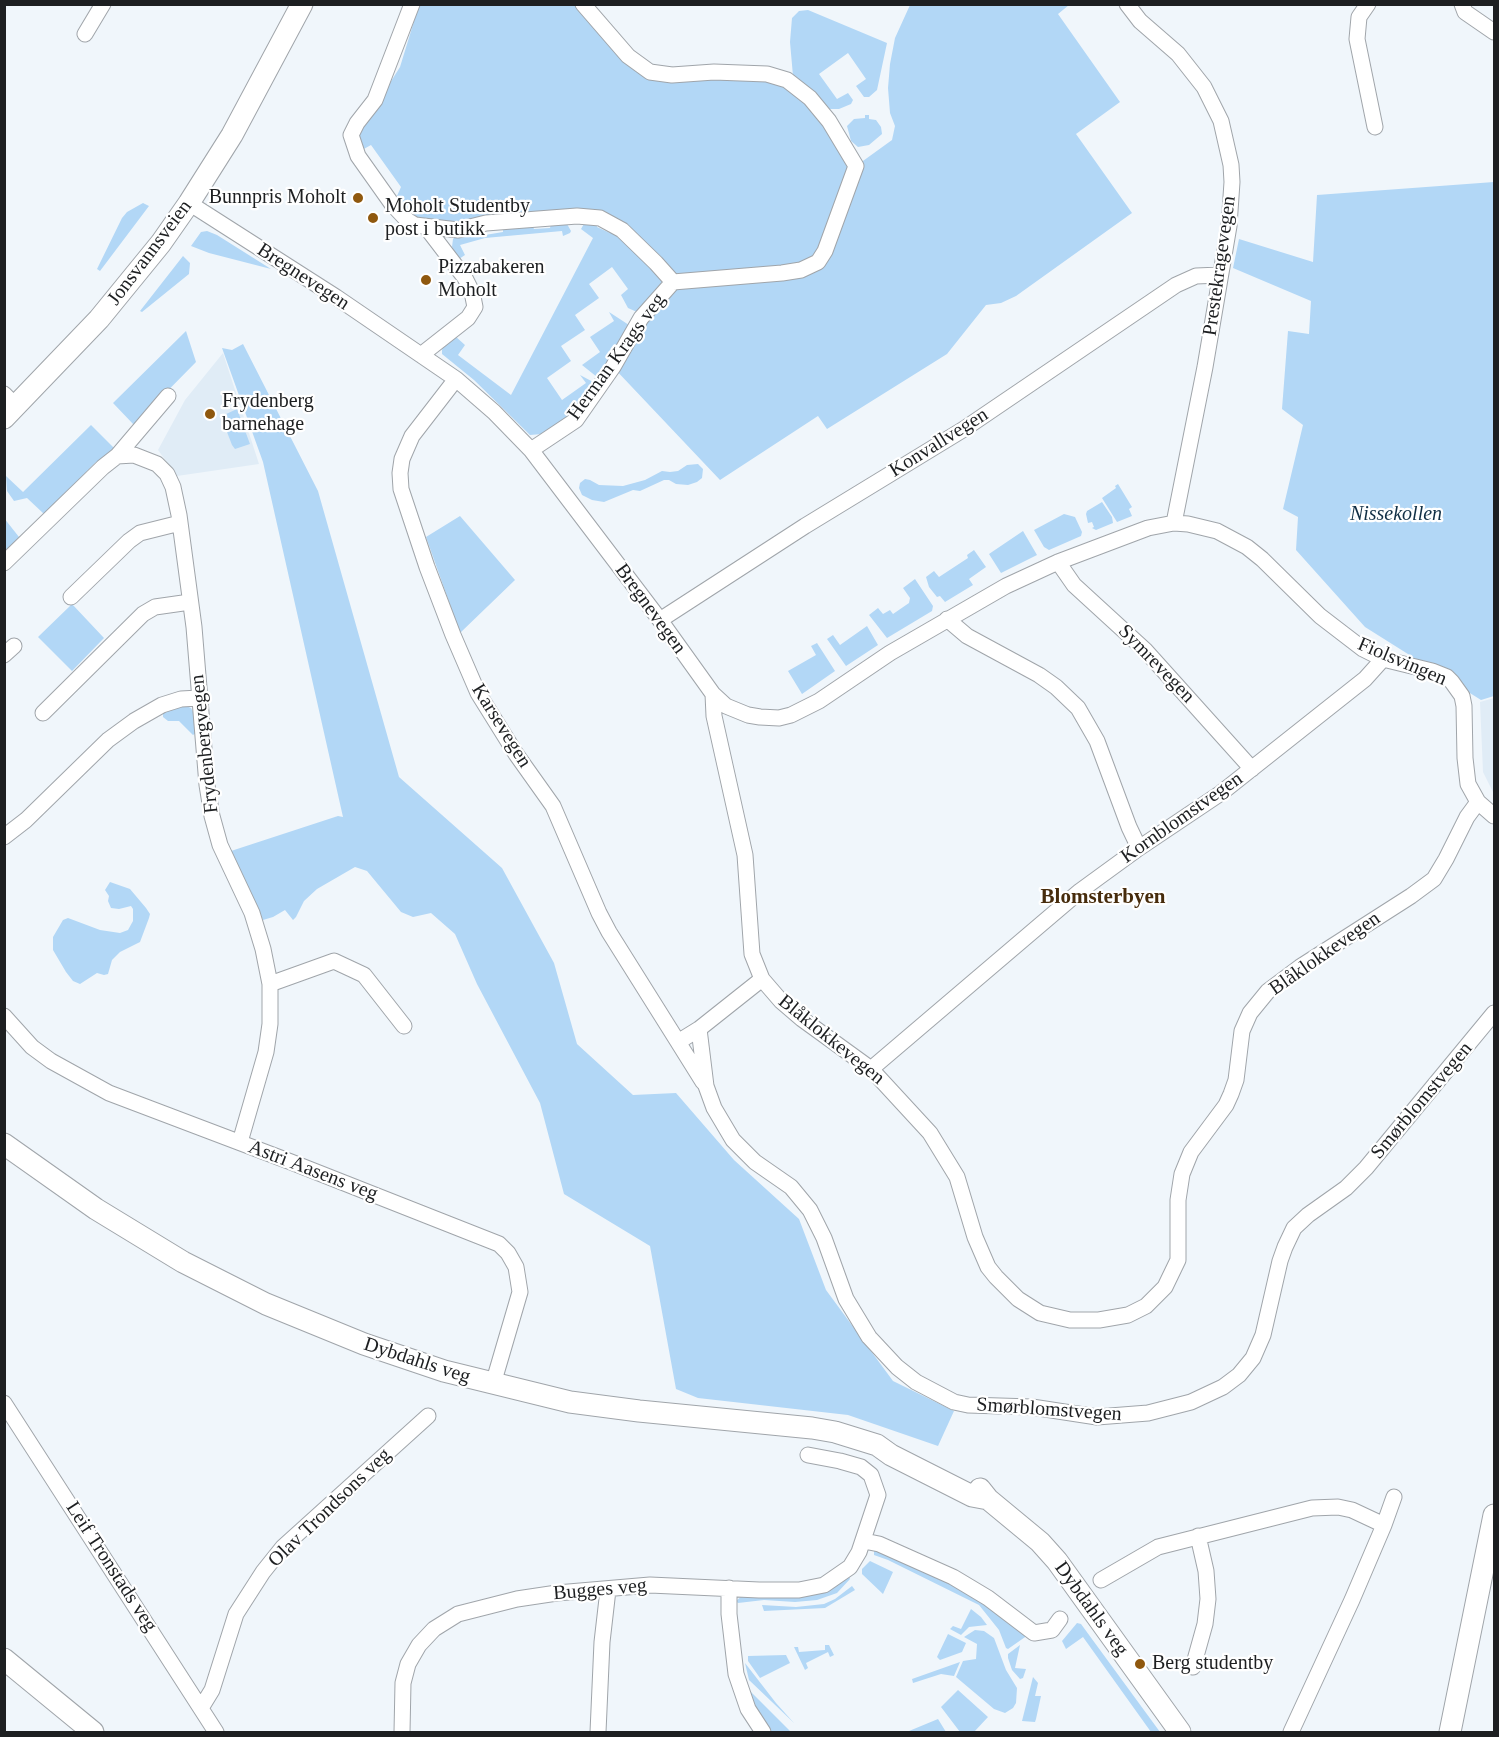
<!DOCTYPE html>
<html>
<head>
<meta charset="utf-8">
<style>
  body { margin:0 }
  #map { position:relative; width:1499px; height:1737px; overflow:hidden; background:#f0f6fb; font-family:"Times New Roman",serif }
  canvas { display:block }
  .frame { position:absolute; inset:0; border:6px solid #1d1f21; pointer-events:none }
</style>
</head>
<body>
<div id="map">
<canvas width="1499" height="1737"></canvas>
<div class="frame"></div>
</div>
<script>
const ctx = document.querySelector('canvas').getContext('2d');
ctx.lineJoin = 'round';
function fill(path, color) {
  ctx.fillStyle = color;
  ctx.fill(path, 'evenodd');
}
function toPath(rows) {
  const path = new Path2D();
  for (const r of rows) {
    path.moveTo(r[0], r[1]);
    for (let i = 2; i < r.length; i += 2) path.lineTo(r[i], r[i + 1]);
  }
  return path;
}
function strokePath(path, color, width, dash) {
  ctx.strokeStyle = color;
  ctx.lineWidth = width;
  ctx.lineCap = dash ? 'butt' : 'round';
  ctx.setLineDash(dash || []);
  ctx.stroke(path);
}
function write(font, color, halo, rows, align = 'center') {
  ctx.font = font + ' "Times New Roman",serif';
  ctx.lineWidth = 4.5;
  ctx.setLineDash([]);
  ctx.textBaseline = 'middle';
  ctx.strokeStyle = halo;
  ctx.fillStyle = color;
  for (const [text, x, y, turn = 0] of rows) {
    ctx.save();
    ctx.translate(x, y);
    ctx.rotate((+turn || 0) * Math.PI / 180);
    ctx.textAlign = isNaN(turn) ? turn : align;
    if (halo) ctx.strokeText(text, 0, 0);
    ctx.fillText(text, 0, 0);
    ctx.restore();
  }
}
fill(toPath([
  [223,353,259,464,177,476,158,450,185,400],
  [1494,698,1494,794,1483,772,1480,702]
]), '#e0ecf6');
fill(toPath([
  [419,5,577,5,627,63,772,82,789,89,815,112,856,166,892,140,895,126,890,113,888,88,890,64,895,38,910,5,1069,5,1058,14,1120,102,1076,134,1132,213,1016,296,1001,303,986,305,947,354,827,429,818,416,720,480,613,367,673,282,600,218,426,227,404,209,397,196,401,187,371,145,362,150,358,139,359,132,400,67],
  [808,10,887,43,877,90,869,97,864,97,856,86,866,79,848,53,819,74,837,99,848,93,853,100,851,104,839,109,830,109,793,76,790,42,792,18,799,11],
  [865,115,869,115,869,119,876,120,881,127,882,134,869,145,858,147,851,141,847,126,854,119,865,118],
  [1494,182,1494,696,1481,700,1365,627,1296,550,1298,517,1283,509,1303,425,1282,409,1288,331,1309,334,1311,301,1233,268,1239,239,1313,262,1317,195],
  [143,203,149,206,100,271,97,269,122,218,127,212],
  [585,222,596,222,597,227,610,233,614,230,633,247,662,281,661,285,637,312,628,308,621,295,628,289,612,267,589,284,599,298,575,315,585,330,561,346,571,361,547,378,562,400,586,383,580,375,595,383,580,408,542,434,530,435,474,380,442,354,442,350,444,345,455,336,465,345,458,355,511,395,593,238,581,229],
  [551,224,567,224,571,231,570,233,563,236,562,231,485,238,460,245,465,255,459,259,452,247,453,239,456,236,478,230,479,236,503,232,503,227,532,225,534,229,550,228],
  [207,231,217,235,271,269,209,253,191,246,201,232],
  [183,256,190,263,189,274,142,312,140,311],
  [609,312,629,325,601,375,597,377,582,365,600,352,590,337,614,321],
  [186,331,196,362,134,425,113,403],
  [243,344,318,491,399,777,502,868,554,963,577,1044,633,1095,676,1093,734,1160,799,1219,826,1290,893,1381,954,1411,938,1446,848,1415,698,1398,676,1389,650,1246,564,1194,540,1103,477,984,455,934,431,913,413,917,401,912,367,871,355,867,317,889,304,901,296,917,293,920,285,910,273,917,263,920,231,851,338,816,343,817,263,462,222,348,232,350],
  [237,409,250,444,235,449,232,445,222,419,224,415],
  [91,425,114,448,111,452,95,463,44,514,27,498,14,501,7,491,6,476,23,492],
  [698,464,703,469,702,478,697,482,688,485,676,484,669,480,664,480,640,491,633,490,604,502,592,500,582,495,579,488,580,483,585,479,590,480,599,485,623,486,645,480,662,471,670,472,678,471,687,465],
  [1118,484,1132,507,1129,509,1132,516,1117,522,1102,498,1116,488,1115,486],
  [1102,502,1112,517,1113,523,1096,530,1092,528,1094,527,1092,522,1088,523,1086,514,1087,511],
  [1064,514,1075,517,1082,532,1081,536,1049,550,1044,547,1034,530],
  [460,516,515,580,460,633,426,537],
  [4,518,19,537,4,553],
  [1023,531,1037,555,1001,573,989,554],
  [974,550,986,567,969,579,973,585,945,602,940,596,937,597,929,587,926,577,934,571,939,577,968,558,967,555],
  [915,579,933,606,932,611,887,638,869,615,878,608,883,614,890,610,893,614,909,603,910,598,903,588],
  [72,604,104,638,72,671,38,637],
  [867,626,878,645,846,666,827,639,833,635,840,645],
  [817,643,835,671,802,694,788,671,816,655,811,646],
  [178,705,186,706,191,708,195,716,196,733,193,735,179,721,168,721,163,717,163,712],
  [110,882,130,889,146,908,150,914,149,918,140,942,120,952,112,960,108,974,104,975,97,973,80,984,73,981,66,972,53,950,53,937,63,920,68,918,100,930,120,933,128,930,133,921,133,909,131,906,119,909,111,908,108,901,109,896,105,890],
  [874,1550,954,1582,1028,1635,1008,1649,1006,1648,999,1630,979,1605,888,1560,874,1555],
  [870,1561,893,1572,883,1594,862,1574,862,1569],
  [849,1576,850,1579,837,1593,817,1600,795,1602,764,1600,738,1603,736,1601,743,1595,812,1595,824,1592],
  [852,1586,855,1590,825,1608,764,1611,762,1605,796,1607,824,1604,835,1599],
  [971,1609,981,1617,987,1625,969,1627,961,1635,950,1629,953,1626,961,1629],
  [1077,1623,1081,1624,1160,1732,1151,1732,1083,1637,1066,1649,1062,1641],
  [975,1630,984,1631,994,1638,1006,1670,1017,1688,1016,1703,1013,1708,1005,1713,994,1709,956,1677,963,1661,976,1659,977,1644,964,1637],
  [948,1634,966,1643,962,1652,940,1660,937,1657],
  [825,1645,829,1645,834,1655,830,1657,828,1652,806,1663,808,1668,805,1670,794,1647,798,1647,799,1652,825,1650],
  [1020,1645,1015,1668,1026,1669,1023,1678,1020,1679,1012,1670,1008,1658,1008,1654],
  [786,1655,790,1663,760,1678,748,1661,748,1656],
  [960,1662,954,1676,941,1674,913,1683,912,1679],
  [745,1663,776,1703,794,1723,749,1680],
  [1033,1677,1038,1683,1035,1696,1041,1696,1036,1719,1035,1722,1022,1721],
  [749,1690,791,1732,769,1732,758,1716],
  [958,1690,988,1717,974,1732,960,1732,941,1707],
  [938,1719,946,1732,909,1732,909,1731]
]), '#b2d7f6');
const street = toPath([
  [412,4,375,100,357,123,351,135,358,156,392,204,407,220,415,225,458,230,486,223,577,216,600,218,622,230,656,263,673,282,782,273,801,270,818,262,825,251,856,166,829,121,810,98,787,80,767,74,714,72,672,75,650,72,628,56,583,4],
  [1127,4,1140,21,1178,54,1204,87,1221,121,1231,165,1232,182,1229,226,1205,367,1174,523],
  [1368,4,1359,17,1357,39,1375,127],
  [1462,4,1465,12,1494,32],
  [85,34,103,4],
  [189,203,336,297,456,379,494,412,531,450,660,620,713,694,726,706,748,715,760,717,779,718,791,715,819,701,890,653,1006,586,1058,562,1148,528,1174,523,1188,524,1217,531,1247,547,1262,559,1320,616,1363,649,1383,659,1432,671,1447,677,1452,682,1462,696,1464,706,1465,758,1468,784,1478,802,1494,816],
  [421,355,468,318,475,307,472,292,465,278,426,227],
  [456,379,412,436,402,459,400,473,401,489,427,567,453,635,478,693,516,754,553,806,599,913,609,932,678,1042,699,1029],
  [4,394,16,406],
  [531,450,576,420,613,367,641,318,673,282],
  [117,456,168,396],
  [1058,562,1074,585,1145,650,1252,769],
  [4,563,103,467,117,456,134,455,157,464,167,474,173,487,179,515,194,627,207,785,212,816,220,845,252,913,263,949,270,984,270,1024,266,1052,240,1142],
  [71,597,129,541,140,533,180,523],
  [947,619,967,636,1039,675,1056,687,1078,708,1097,741,1129,827,1139,848],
  [660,620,805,526,964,429,1176,285,1196,276,1220,275],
  [4,655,14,646],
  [713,694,714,716,745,855,752,954,762,979,781,1001,802,1019,871,1069,930,1133,957,1177,975,1237,988,1267,996,1277,1018,1299,1040,1313,1070,1320,1099,1320,1128,1315,1146,1306,1165,1287,1178,1260,1178,1200,1182,1174,1191,1152,1226,1105,1231,1094,1236,1080,1242,1031,1250,1013,1268,991,1300,967,1411,896,1434,879,1446,859,1467,817,1478,802],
  [43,713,143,614,155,607,190,602],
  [4,837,26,820,108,740,134,721,162,705,181,699,199,698],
  [762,979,699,1029,706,1086,714,1108,733,1140,755,1162,791,1187,810,1210,824,1238,846,1299,869,1337,897,1367,916,1382,954,1402,968,1405,1032,1407,1097,1417,1148,1413,1191,1402,1223,1387,1239,1375,1253,1358,1263,1335,1280,1261,1285,1247,1294,1228,1308,1215,1346,1188,1366,1168,1494,1013],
  [270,984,334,961,364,975,404,1026],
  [4,1016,32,1047,51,1061,109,1093,291,1162,499,1244,508,1253,516,1267,520,1292,493,1384],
  [678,1042,703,1082],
  [871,1069,1080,891,1139,848,1221,793,1365,679,1383,659],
  [4,1403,216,1732],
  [864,1541,879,1544,953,1577,988,1598,1034,1633,1052,1630,1060,1619],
  [1101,1580,1158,1547,1312,1508,1338,1507,1352,1510,1384,1525],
  [729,1588,729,1614,736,1674,748,1709,763,1732],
  [1193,1667,1205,1624,1208,1599,1206,1571,1198,1536],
  [201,1708,212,1690,236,1614,263,1572,283,1547,428,1416],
  [402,1732,403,1683,408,1664,419,1645,434,1629,458,1614,517,1599,557,1593,650,1585,759,1590,799,1590,824,1585,850,1567,859,1552,878,1495,871,1475,861,1467,840,1461,808,1455],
  [598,1732,602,1642,608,1590],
  [1291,1732,1352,1600,1384,1525,1394,1497]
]);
const secondary = toPath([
  [4,418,99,319,161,243,189,203,232,135,302,4],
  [4,1144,96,1209,183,1262,266,1304,364,1344,444,1371,570,1402,639,1411,812,1428,835,1432,877,1445,891,1455,972,1496,988,1499],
  [980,1489,988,1499,1040,1542,1057,1561,1180,1732],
  [4,1659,93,1732],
  [1450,1732,1494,1515]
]);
strokePath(street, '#a0a5aa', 17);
strokePath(secondary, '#a0a5aa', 23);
strokePath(street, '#fff', 15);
strokePath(secondary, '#fff', 21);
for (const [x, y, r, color] of [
  [358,198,6,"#8f580e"],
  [373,218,6,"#8f580e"],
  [426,280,6,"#8f580e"],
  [210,414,6,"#8f580e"],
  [1140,1664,6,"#8f580e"]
]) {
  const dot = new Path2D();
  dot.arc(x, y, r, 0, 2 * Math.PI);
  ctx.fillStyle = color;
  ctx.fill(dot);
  strokePath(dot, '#fff', 2);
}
write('20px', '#1d1f21', '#fff', [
  ["Bunnpris Moholt",346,198,"right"],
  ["Moholt Studentby",385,207],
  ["post i butikk",385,230],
  ["Pizzabakeren",438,268],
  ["Moholt",438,291],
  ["Frydenberg",222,402],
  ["barnehage",222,425],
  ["Berg studentby",1152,1664]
], 'left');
write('20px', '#1d1f21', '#fff', [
  ["Jonsvannsveien",150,253,-53],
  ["Prestekragevegen",1220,266,-82],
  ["Bregnevegen",303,277,33],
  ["Herman Krags veg",617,357,-54],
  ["Konvallvegen",939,443,-32],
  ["Bregnevegen",650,609,54],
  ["Fiolsvingen",1402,662,23],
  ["Symrevegen",1156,664,46],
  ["Karsevegen",501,726,58],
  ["Frydenbergvegen",205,744,-96],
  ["Kornblomstvegen",1182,818,-35],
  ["Blåklokkevegen",1325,954,-35],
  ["Blåklokkevegen",831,1040,39],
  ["Smørblomstvegen",1422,1101,-50],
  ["Astri Aasens veg",313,1171,21],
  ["Dybdahls veg",417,1361,18],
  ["Smørblomstvegen",1049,1410,4],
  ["Olav Trondsons veg",330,1508,-44],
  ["Leif Tronstads veg",111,1567,57],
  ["Bugges veg",600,1590,-5],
  ["Dybdahls veg",1091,1609,54]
]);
write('italic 20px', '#112f45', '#fff', [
  ["Nissekollen",1396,515]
]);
write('bold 21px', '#472c0c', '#fff', [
  ["Blomsterbyen",1103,898]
]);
</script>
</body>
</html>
